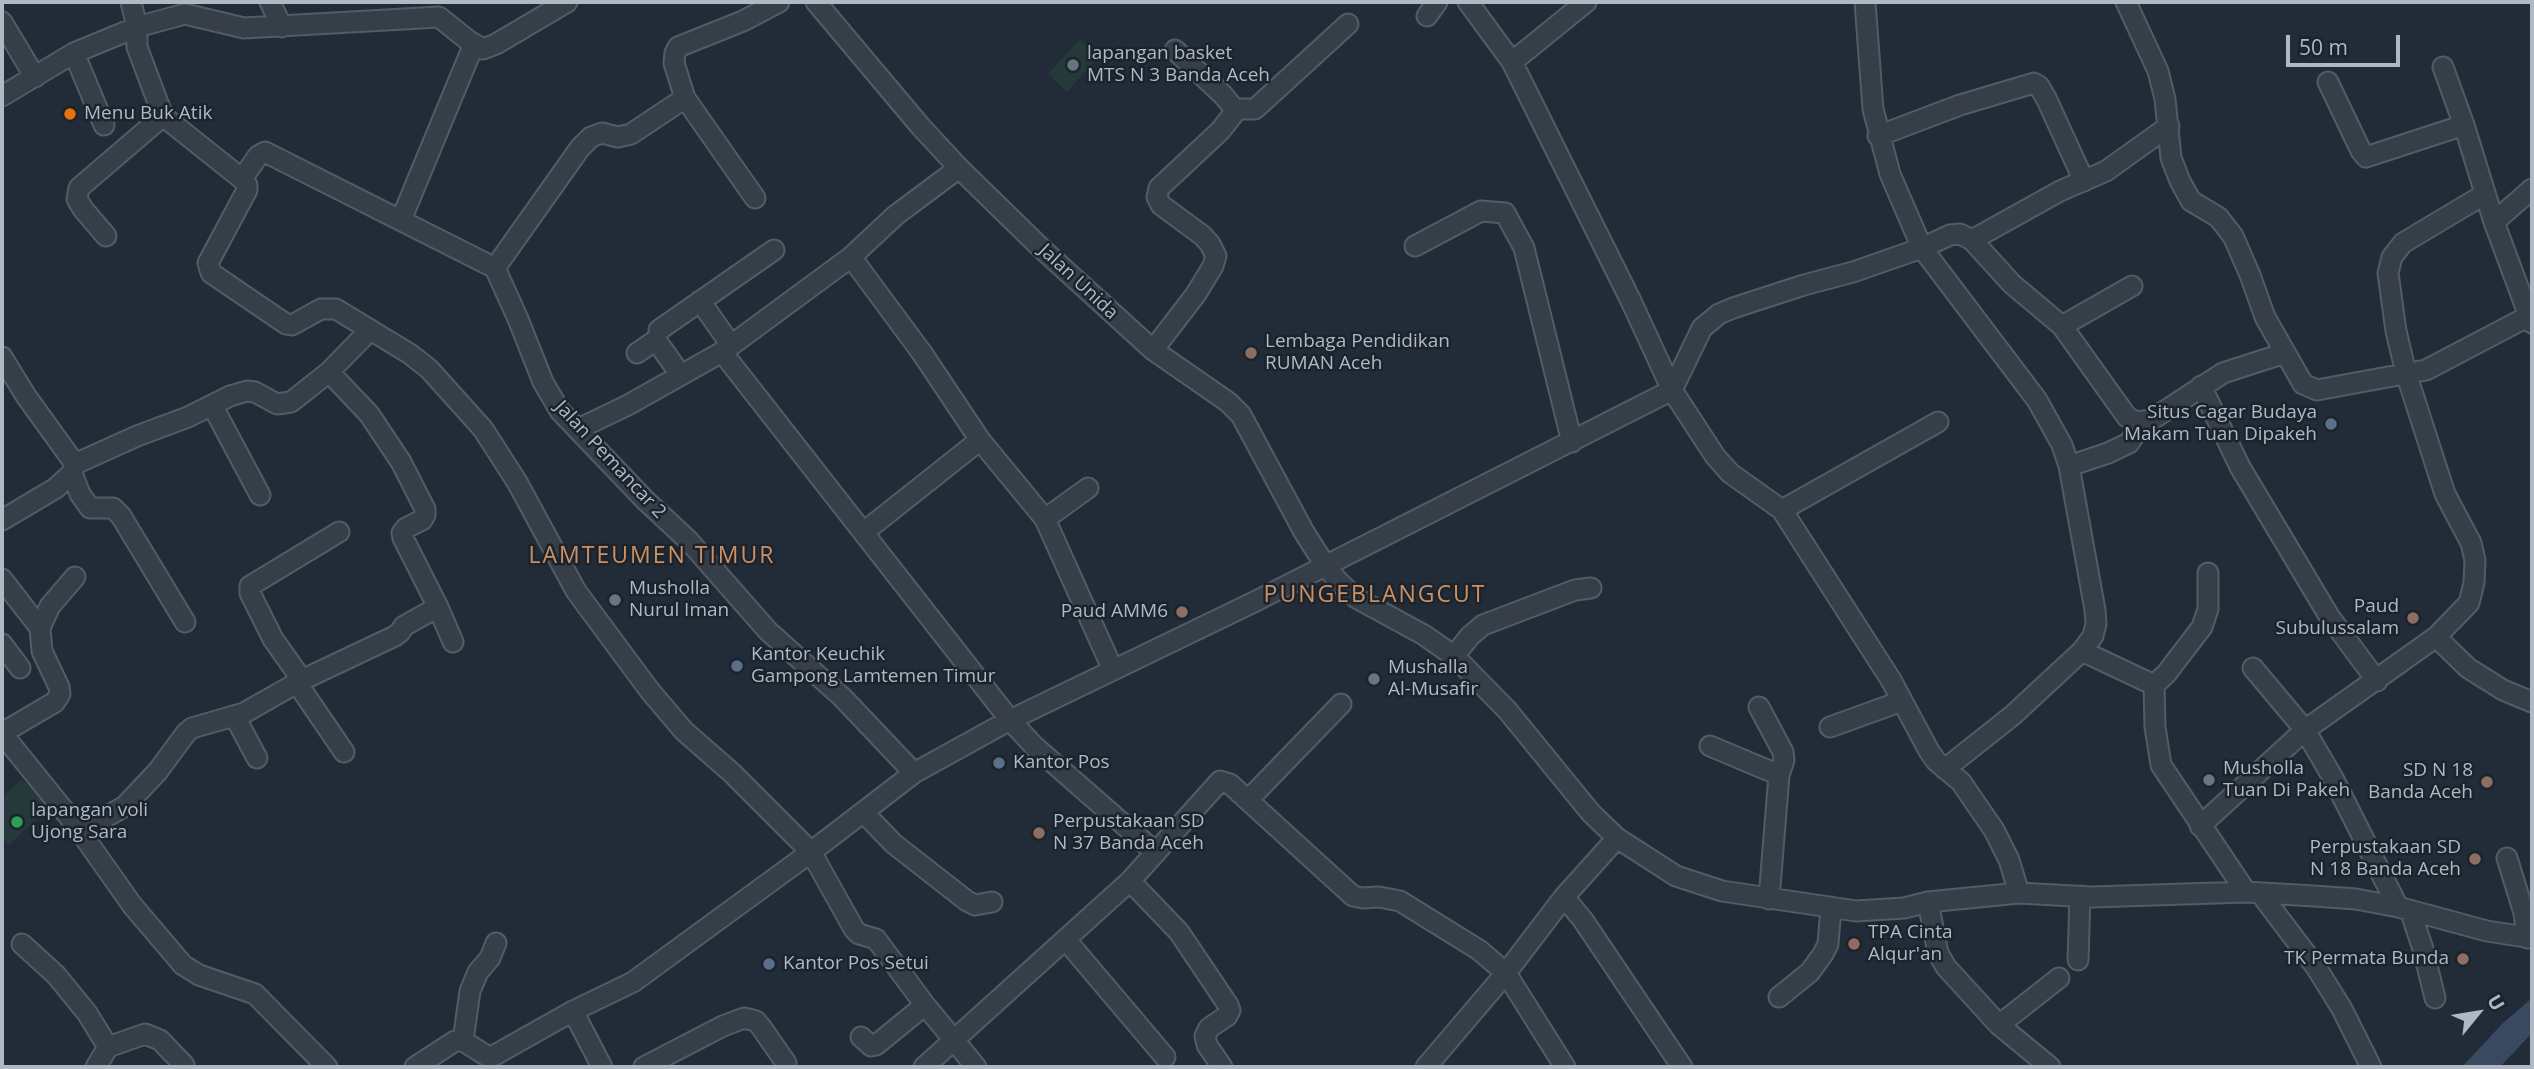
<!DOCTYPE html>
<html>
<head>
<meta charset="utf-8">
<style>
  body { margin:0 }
  #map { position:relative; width:2534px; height:1069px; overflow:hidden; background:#222c38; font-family:"Open Sans",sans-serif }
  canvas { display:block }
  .frame { position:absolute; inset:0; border:4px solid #b0b8c5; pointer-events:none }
  .north { position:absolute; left:2443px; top:978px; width:70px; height:70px; -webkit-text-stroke:5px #1b232d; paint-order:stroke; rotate:60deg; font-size:19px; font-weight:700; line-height:28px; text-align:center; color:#b0b8c5 }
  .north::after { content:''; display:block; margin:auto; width:24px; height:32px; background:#b0b8c5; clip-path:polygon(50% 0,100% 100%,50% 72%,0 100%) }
  .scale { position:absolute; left:2286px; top:35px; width:114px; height:32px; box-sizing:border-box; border:4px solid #b0b8c5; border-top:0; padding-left:9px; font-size:21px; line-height:24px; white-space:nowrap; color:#b0b8c5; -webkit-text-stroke:5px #1b232d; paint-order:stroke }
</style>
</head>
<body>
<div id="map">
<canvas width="2534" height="1069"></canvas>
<div class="frame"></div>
<div class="north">U</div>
<div class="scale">50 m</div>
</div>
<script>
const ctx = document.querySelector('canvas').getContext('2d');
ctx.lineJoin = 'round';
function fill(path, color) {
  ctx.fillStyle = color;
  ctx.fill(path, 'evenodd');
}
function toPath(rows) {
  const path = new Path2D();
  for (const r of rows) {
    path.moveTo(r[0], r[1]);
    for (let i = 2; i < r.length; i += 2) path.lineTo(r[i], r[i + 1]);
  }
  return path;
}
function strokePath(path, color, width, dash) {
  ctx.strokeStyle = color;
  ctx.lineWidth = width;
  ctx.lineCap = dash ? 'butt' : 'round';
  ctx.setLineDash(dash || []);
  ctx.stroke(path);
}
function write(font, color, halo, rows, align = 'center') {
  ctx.font = font + ' "Open Sans",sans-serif';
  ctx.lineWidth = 5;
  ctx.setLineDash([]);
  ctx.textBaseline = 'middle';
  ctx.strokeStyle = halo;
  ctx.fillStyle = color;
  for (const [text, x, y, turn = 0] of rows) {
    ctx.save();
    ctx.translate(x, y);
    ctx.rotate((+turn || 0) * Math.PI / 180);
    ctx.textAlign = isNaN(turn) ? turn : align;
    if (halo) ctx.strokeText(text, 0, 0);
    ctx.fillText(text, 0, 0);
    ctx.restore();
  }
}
fill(toPath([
  [1080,39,1099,56,1067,92,1048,74],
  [22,779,49,807,9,845,2,838,2,797]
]), '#25393a');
fill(toPath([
  [2532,998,2532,1033,2500,1067,2462,1067,2502,1024]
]), '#384961');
const minor = toPath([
  [131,2,137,27,137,47,163,116,242,179,247,185,247,190,208,263,211,273,286,324,292,325,321,309,336,309,410,354,429,369,483,429,517,482,576,591,650,691,684,731,732,773,811,852,854,929,859,934,876,939,925,1005,976,1067],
  [270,2,282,27],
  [816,2,921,127,959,168,1041,248,1153,350,1228,402,1241,415,1304,532,1325,565,1338,581,1356,598,1424,635,1454,656,1507,710,1591,813,1617,838,1676,876,1722,891,1856,911,1904,908,1928,902,2019,893,2092,897,2246,892,2314,896,2356,899,2398,907,2487,931,2532,938],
  [1468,2,1512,62,1631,301,1672,390,1715,456,1730,473,1782,510,1891,680,1929,751,1936,761,1961,782,1994,830,2009,860,2019,893],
  [1865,2,1873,109,1890,174,1922,248,2037,400,2062,445,2069,466,2095,610,2096,624,2093,636,2082,651,2013,715,1945,769],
  [2126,2,2158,71,2165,99,2171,158,2180,181,2191,201,2218,217,2233,236,2250,275,2265,317,2303,384,2317,390,2426,370,2529,316,2532,323],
  [1427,16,1437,2],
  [2,22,35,77],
  [74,53,104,125],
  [1512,62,1586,2],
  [2443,67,2464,125,2494,222,2529,316,2532,314],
  [2328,82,2361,151,2366,157,2464,125],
  [2,96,74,53,137,27,185,14,244,28,439,17,469,41,483,49,496,44,567,2],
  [685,98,755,198],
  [1234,109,1255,109,1348,24],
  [1878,136,1960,105,2034,83,2039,86,2047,100,2084,181],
  [242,179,258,156,265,152,495,268],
  [401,220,474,44],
  [2494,222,2532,189],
  [106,236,83,209,77,199,79,188,163,116],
  [1972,240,2060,191,2106,171,2169,126],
  [1415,246,1481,211,1505,213,1524,248,1572,442],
  [851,257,922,353,980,440,1045,519,1088,488],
  [495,268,518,319,543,382,560,411,645,500,689,541,768,631,842,697,914,773],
  [495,268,580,148,591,137,602,133,618,137,631,134,685,98,674,63,675,53,678,47,743,21,779,2],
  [700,301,731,345],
  [2062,326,2132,286],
  [659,330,774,250],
  [1153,350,1196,294,1213,266,1216,256,1210,244,1203,236,1161,205,1157,197,1159,188,1220,131,1235,112,1232,106,1223,95,1175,50],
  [722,352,1010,720,1034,746,1155,852],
  [637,353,656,340,680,374],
  [2,357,26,396,75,464],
  [329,372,369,414,401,462,425,509,425,515,422,520,406,528,402,533,403,538,438,607,453,642],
  [2201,386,2240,467,2329,616,2377,681],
  [212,405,260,495],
  [578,429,628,405,722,352,851,257,896,215,959,168],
  [2069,466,2108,453,2129,443,2143,422],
  [72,473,80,494,90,508,113,508,121,516,185,622],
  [1782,510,1938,422],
  [1045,519,1113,670],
  [2,520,56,488,72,473,75,464,137,436,188,417,230,396,247,391,255,392,277,404,291,402,329,372,370,330],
  [864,532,980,440],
  [2,579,40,628],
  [2436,637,2468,668,2503,690,2532,702],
  [2,644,20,668],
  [2082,651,2154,685,2155,727,2161,765,2246,892],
  [1454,656,1470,636,1483,625,1575,590,1591,588],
  [2253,668,2305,730,2333,778,2398,907],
  [302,680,273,639,250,593,250,586,339,532],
  [297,683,344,752],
  [2154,685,2166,674,2202,627,2208,609,2208,573],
  [1759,707,1783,752,1784,760,1779,775,1769,899],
  [235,717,257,758],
  [1830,727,1902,701],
  [2,733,55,702,60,694,59,687,42,651,40,628,50,606,75,577],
  [2,736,8,741,75,824,132,905,183,965,199,975,255,994,327,1067],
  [1710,746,1779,775],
  [1248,800,1341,704],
  [864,813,894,844,967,901,975,905,992,902],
  [75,824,87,825,99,821,125,806,158,771,186,733,192,728,244,713,302,680,395,636,400,632,404,626,438,607],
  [2200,826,2305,730,2436,637,2469,603,2474,583,2475,560,2471,543,2445,494,2406,373,2396,331,2388,273,2392,257,2403,243,2485,194],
  [2507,858,2524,913,2527,938],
  [1130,881,1179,932,1228,1005,1230,1010,1227,1016,1209,1028,1205,1036,1207,1045,1222,1067],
  [2260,893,2316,967,2342,1009,2371,1067],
  [1564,897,1583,920,1682,1067],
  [1928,902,1938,953,1946,967,1999,1025,2050,1067],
  [2410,910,2423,949,2435,998],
  [1066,940,1165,1057],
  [22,944,56,975,87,1013,108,1047],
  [2078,960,2080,896],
  [1779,997,1810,972,1823,954,1828,944,1831,907],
  [573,1011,602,1067],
  [1999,1025,2059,978],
  [861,1037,871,1046,876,1045,925,1005],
  [463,1041,470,991,478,972,490,958,496,943],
  [96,1067,108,1047,145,1034,160,1040,184,1065],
  [415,1067,455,1041,463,1041,487,1056,493,1056,573,1011,633,982,811,852,914,773,1010,720,1254,602,1672,390,1702,328,1719,314,1733,308,1804,285,1853,272,1922,248,1950,235,1960,234,1972,240,2012,284,2062,326,2127,417,2137,422,2151,420,2223,373,2285,353],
  [644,1067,723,1026,744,1018,756,1021,761,1027,786,1063],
  [924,1067,1130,881,1220,781,1230,784,1353,896,1363,898,1379,897,1400,901,1479,950,1506,973,1565,1067],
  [1426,1067,1506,973,1564,897,1617,838]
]);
strokePath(minor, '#535b66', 23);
strokePath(minor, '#363e48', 19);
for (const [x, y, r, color] of [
  [1073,65,7,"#6b7280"],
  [70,114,7,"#e8710a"],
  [1251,353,7,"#8d6e63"],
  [2331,424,7,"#5c6f8a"],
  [615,600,7,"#6b7280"],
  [1182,612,7,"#8d6e63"],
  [2413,618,7,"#8d6e63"],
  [737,666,7,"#5c6f8a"],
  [1374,679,7,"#6b7280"],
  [999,763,7,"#5c6f8a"],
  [2209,780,7,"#6b7280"],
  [2487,782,7,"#8d6e63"],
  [17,822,7,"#2e9e5b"],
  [1039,833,7,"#8d6e63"],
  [2475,859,7,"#8d6e63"],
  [1854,944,7,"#8d6e63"],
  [2463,959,7,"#8d6e63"],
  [769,964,7,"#5c6f8a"]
]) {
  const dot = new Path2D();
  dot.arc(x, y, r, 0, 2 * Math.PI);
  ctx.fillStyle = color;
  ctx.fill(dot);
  strokePath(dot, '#1b232d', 2.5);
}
write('19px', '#b0b8c5', '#1b232d', [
  ["lapangan basket",1087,54],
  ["MTS N 3 Banda Aceh",1087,76],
  ["Menu Buk Atik",84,114],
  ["Lembaga Pendidikan",1265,342],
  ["RUMAN Aceh",1265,364],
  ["Situs Cagar Budaya",2317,413,"right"],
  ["Makam Tuan Dipakeh",2317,435,"right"],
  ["Musholla",629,589],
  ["Nurul Iman",629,611],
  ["Paud",2399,607,"right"],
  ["Subulussalam",2399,629,"right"],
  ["Paud AMM6",1168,612,"right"],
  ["Kantor Keuchik",751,655],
  ["Gampong Lamtemen Timur",751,677],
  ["Mushalla",1388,668],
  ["Al-Musafir",1388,690],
  ["Kantor Pos",1013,763],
  ["Musholla",2223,769],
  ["Tuan Di Pakeh",2223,791],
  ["SD N 18",2473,771,"right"],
  ["Banda Aceh",2473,793,"right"],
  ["lapangan voli",31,811],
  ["Ujong Sara",31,833],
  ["Perpustakaan SD",1053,822],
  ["N 37 Banda Aceh",1053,844],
  ["Perpustakaan SD",2461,848,"right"],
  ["N 18 Banda Aceh",2461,870,"right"],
  ["TPA Cinta",1868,933],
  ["Alqur'an",1868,955],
  ["TK Permata Bunda",2449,959,"right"],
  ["Kantor Pos Setui",783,964]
], 'left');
write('19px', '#b0b8c5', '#1b232d', [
  ["Jalan Unida",1078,282,43],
  ["Jalan Pemancar 2",610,460,47]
]);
ctx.letterSpacing = '2px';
write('23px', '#cd9063', '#1b232d', [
  ["LAMTEUMEN TIMUR",652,556],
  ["PUNGEBLANGCUT",1375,595]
]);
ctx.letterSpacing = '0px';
</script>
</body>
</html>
